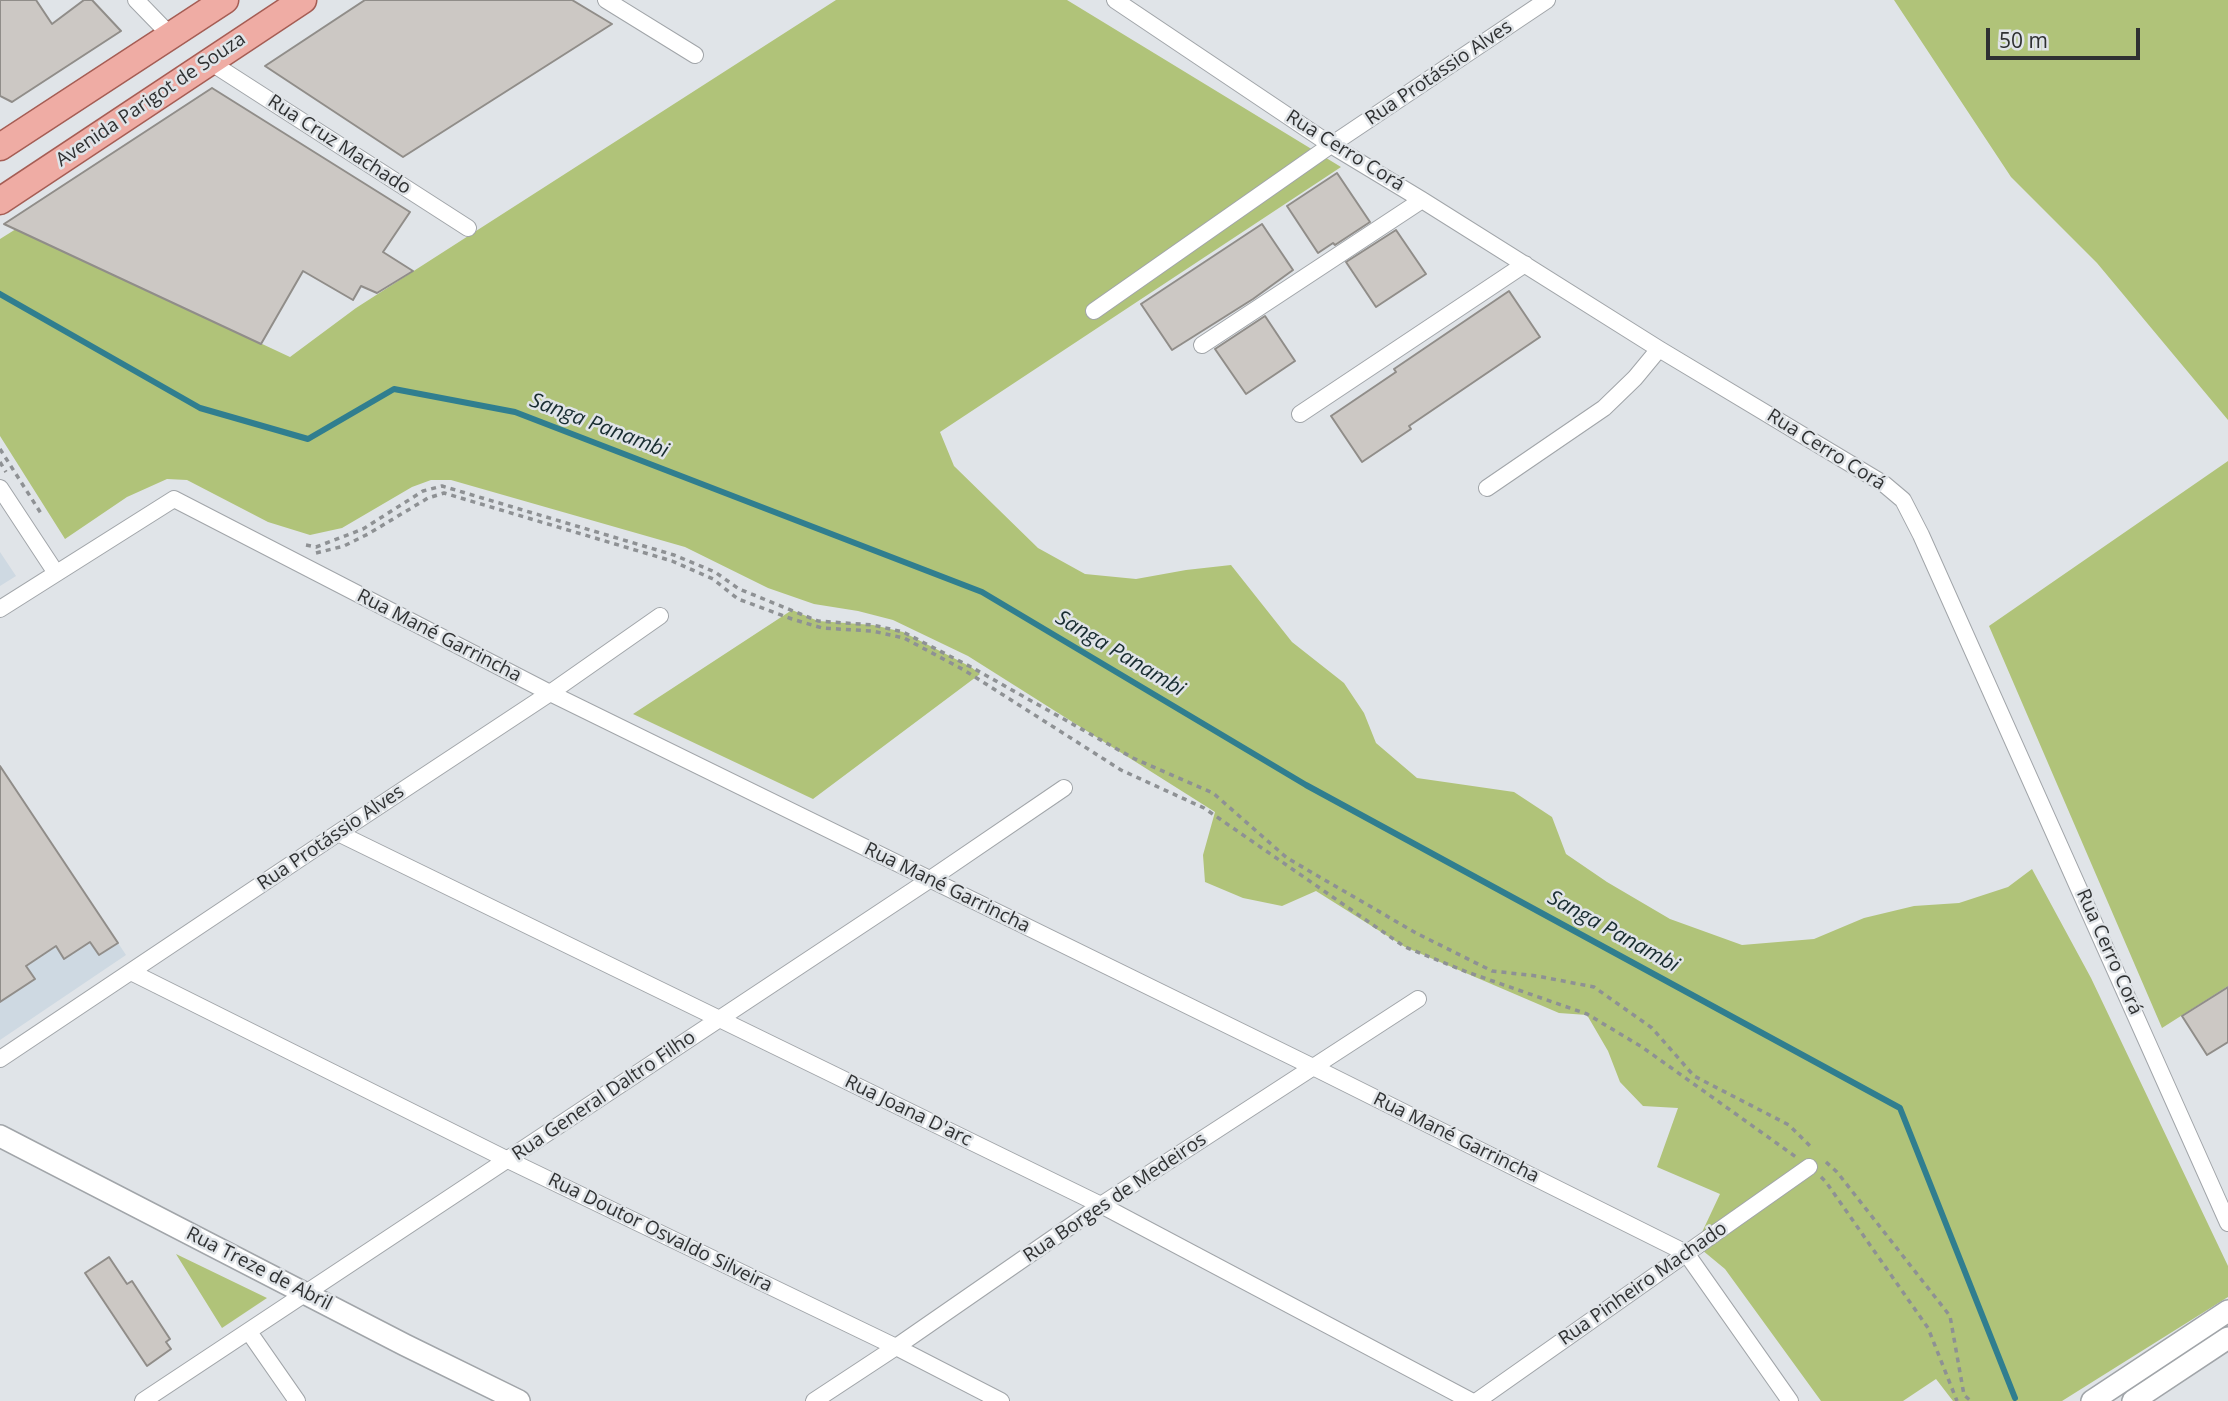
<!DOCTYPE html>
<html>
<head>
<meta charset="utf-8">
<style>
  body { margin:0 }
  #map { position:relative; width:2228px; height:1401px; overflow:hidden; background:#e0e4e8; font-family:"Open Sans",sans-serif }
  canvas { display:block }
  .scale { position:absolute; left:1986px; top:28px; width:154px; height:32px; box-sizing:border-box; border:4px solid #2f3132; border-top:0; padding-left:9px; font-size:21px; line-height:24px; white-space:nowrap; color:#2f3132; -webkit-text-stroke:5px #e0e4e8; paint-order:stroke }
</style>
</head>
<body>
<div id="map">
<canvas width="2228" height="1401"></canvas>
<div class="scale">50 m</div>
</div>
<script>
const ctx = document.querySelector('canvas').getContext('2d');
ctx.lineJoin = 'round';
function fill(path, color) {
  ctx.fillStyle = color;
  ctx.fill(path, 'evenodd');
}
function toPath(rows) {
  const path = new Path2D();
  for (const r of rows) {
    path.moveTo(r[0], r[1]);
    for (let i = 2; i < r.length; i += 2) path.lineTo(r[i], r[i + 1]);
  }
  return path;
}
function strokePath(path, color, width, dash) {
  ctx.strokeStyle = color;
  ctx.lineWidth = width;
  ctx.lineCap = dash ? 'butt' : 'round';
  ctx.setLineDash(dash || []);
  ctx.stroke(path);
}
function write(font, color, halo, rows, align = 'center') {
  ctx.font = font + ' "Open Sans",sans-serif';
  ctx.lineWidth = 5;
  ctx.setLineDash([]);
  ctx.textBaseline = 'middle';
  ctx.strokeStyle = halo;
  ctx.fillStyle = color;
  for (const [text, x, y, turn = 0] of rows) {
    ctx.save();
    ctx.translate(x, y);
    ctx.rotate((+turn || 0) * Math.PI / 180);
    ctx.textAlign = isNaN(turn) ? turn : align;
    if (halo) ctx.strokeText(text, 0, 0);
    ctx.fillText(text, 0, 0);
    ctx.restore();
  }
}
fill(toPath([
  [0,552,16,576,0,586],
  [8,777,126,955,0,1040,0,782]
]), '#ced9e2');
fill(toPath([
  [836,0,1067,0,1341,167,940,432,954,466,1038,548,1085,574,1136,579,1186,570,1231,565,1292,642,1344,683,1364,713,1376,743,1417,778,1514,792,1552,817,1566,854,1607,882,1670,919,1742,945,1814,939,1864,918,1914,906,1959,903,2008,887,2032,869,2091,978,2228,1266,2228,1297,2062,1401,1953,1401,1936,1379,1903,1401,1821,1401,1725,1269,1696,1245,1720,1194,1657,1167,1678,1108,1643,1106,1620,1082,1608,1051,1587,1015,1559,1013,1405,947,1316,891,1282,906,1243,898,1205,882,1203,855,1215,812,968,656,893,620,858,611,814,604,768,588,685,547,451,480,431,480,412,487,342,528,310,535,268,522,187,480,167,479,127,497,65,539,0,436,0,239,16,229,290,357,356,308],
  [1894,0,2228,0,2228,420,2097,263,2011,177],
  [2228,461,2228,986,2162,1028,1989,626],
  [792,610,818,621,873,625,903,632,971,667,980,674,813,799,633,714],
  [176,1254,267,1298,222,1328]
]), '#b0c379');
strokePath(toPath([
  [0,294,200,408,308,439,394,389,515,412,982,592,1306,785,1900,1108,2015,1398]
]), '#307e8f', 6);
const building = toPath([
  [0,0,36,0,52,24,84,0,92,0,121,31,12,102,0,96,0,0],
  [365,0,572,0,612,24,403,157,265,66,365,0],
  [212,88,410,212,383,252,413,271,377,293,361,286,353,300,303,271,261,344,4,224,212,88],
  [1337,173,1370,222,1335,245,1333,243,1318,253,1287,206,1337,173],
  [1262,224,1293,270,1253,299,1172,350,1141,304,1262,224],
  [1396,230,1426,274,1376,307,1346,262,1396,230],
  [1509,291,1540,337,1409,426,1411,429,1362,462,1331,416,1396,372,1394,369,1509,291],
  [1265,316,1295,361,1246,394,1215,349,1265,316],
  [0,766,118,943,99,955,90,942,64,959,56,946,26,966,35,979,0,1002,0,766],
  [2228,987,2228,1042,2207,1055,2182,1016,2228,987],
  [109,1257,127,1284,132,1281,170,1339,166,1342,171,1349,147,1366,85,1273,109,1257]
]);
fill(building, '#ccc8c4');
strokePath(building, '#908d89', 2);
const minor = toPath([
  [136,0,171,36],
  [606,0,695,55],
  [1115,0,1331,145,1422,200,1659,349,1884,484,1903,500,1921,535,2228,1223],
  [210,62,468,228],
  [1094,311,1331,145,1547,0],
  [1202,345,1422,200],
  [1300,414,1525,264],
  [0,488,56,573],
  [1487,488,1604,408,1635,378,1659,349],
  [0,609,174,499,550,693,1313,1067,1686,1253,1790,1401],
  [338,833,1101,1205,1471,1401],
  [131,972,508,1160,896,1347,1001,1401],
  [0,1059,338,833,550,693,660,616],
  [249,1332,297,1401],
  [143,1401,929,880,1064,788],
  [814,1401,896,1347,1101,1205,1418,999],
  [1477,1401,1809,1167]
]);
const tertiary = toPath([
  [0,1136,405,1345,519,1401],
  [2092,1401,2228,1311],
  [2133,1401,2228,1338]
]);
const primary = toPath([
  [0,147,225,0],
  [0,201,303,0]
]);
strokePath(minor, '#a1a5a9', 18);
strokePath(tertiary, '#a1a5a9', 24);
strokePath(primary, '#a55d54', 29);
strokePath(toPath([
  [0,449,42,515],
  [0,462,6,472],
  [306,545,316,547,363,529,423,491,442,486,674,555,715,572,739,589,818,621,873,625,903,632,971,667,1133,758,1213,793,1287,858,1416,933,1492,971,1537,976,1594,987,1652,1028,1694,1076,1789,1125,1813,1149],
  [316,553,344,546,368,534,428,498,444,493,672,561,713,579,738,599,792,619,822,628,872,631,904,638,964,670,1121,770,1204,808,1405,947,1467,972,1587,1014,1642,1047,1796,1157],
  [1826,1162,1837,1172,1950,1316,1964,1395,1971,1401],
  [1821,1177,1826,1182,1928,1328,1957,1401]
]), '#8e9194', 3.5, [5, 5]);
strokePath(minor, '#fff', 16);
strokePath(tertiary, '#fff', 21);
strokePath(primary, '#efaca4', 26);
write('19px', '#2f3132', '#e0e4e8', [
  ["Rua Protássio Alves",1439,73,-34],
  ["Avenida Parigot de Souza",151,100,-34],
  ["Rua Cruz Machado",339,145,33],
  ["Rua Cerro Corá",1345,151,32],
  ["Rua Cerro Corá",1826,450,32],
  ["Rua Mané Garrincha",439,636,27],
  ["Rua Protássio Alves",331,838,-34],
  ["Rua Mané Garrincha",947,888,26],
  ["Rua Cerro Corá",2109,952,66],
  ["Rua General Daltro Filho",604,1096,-34],
  ["Rua Joana D'arc",908,1111,26],
  ["Rua Mané Garrincha",1456,1138,26],
  ["Rua Borges de Medeiros",1115,1198,-34],
  ["Rua Doutor Osvaldo Silveira",660,1233,26],
  ["Rua Treze de Abril",259,1269,27],
  ["Rua Pinheiro Machado",1643,1284,-35]
]);
write('italic 21px', '#192d31', '#e0e4e8', [
  ["Sanga Panambi",599,426,21],
  ["Sanga Panambi",1120,654,31],
  ["Sanga Panambi",1613,932,29]
]);
</script>
</body>
</html>
